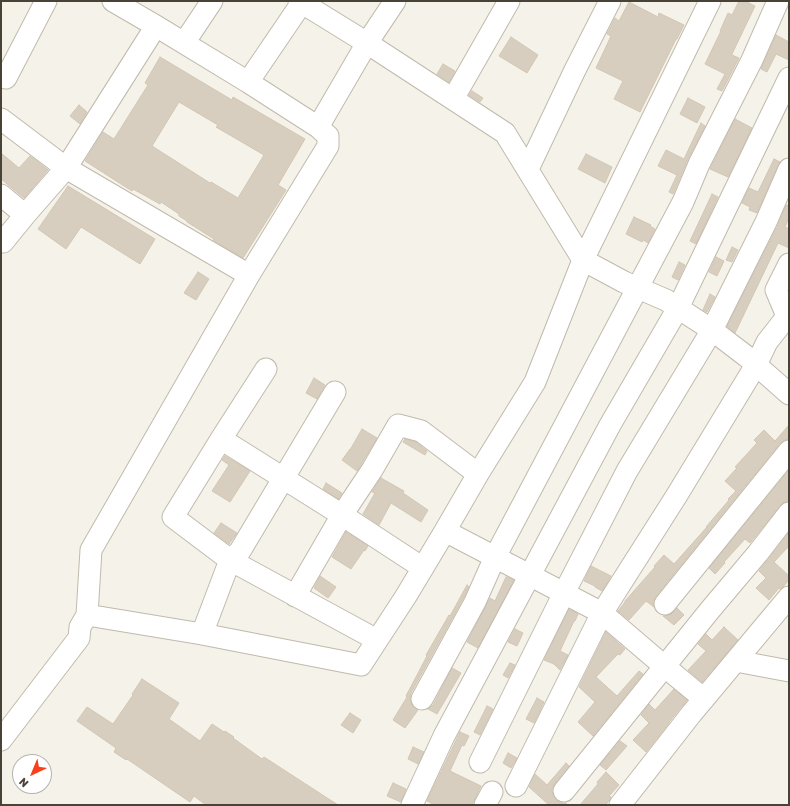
<!DOCTYPE html>
<html>
<head>
<meta charset="utf-8">
<style>
  body { margin:0 }
  #map { position:relative; width:790px; height:806px; overflow:hidden; background:#f5f2e9; font-family:Rubik,sans-serif }
  canvas { display:block }
  .frame { position:absolute; inset:0; border:2px solid #494237; pointer-events:none }
  .north { position:absolute; left:12px; top:754px; width:40px; height:40px; box-sizing:border-box; background:#fff; border:1px solid #b6b3af; border-radius:50%; rotate:224deg; font-size:11px; font-weight:700; line-height:16px; text-align:center; color:#494237 }
  .north::after { content:''; display:block; margin:auto; width:14px; height:18px; background:#fb3f1a; clip-path:polygon(50% 0,100% 100%,50% 72%,0 100%) }
</style>
</head>
<body>
<div id="map">
<canvas width="790" height="806"></canvas>
<div class="frame"></div>
<div class="north">N</div>
</div>
<script>
const ctx = document.querySelector('canvas').getContext('2d');
ctx.lineJoin = 'round';
function fill(path, color) {
  ctx.fillStyle = color;
  ctx.fill(path, 'evenodd');
}
function toPath(rows) {
  const path = new Path2D();
  for (const r of rows) {
    path.moveTo(r[0], r[1]);
    for (let i = 2; i < r.length; i += 2) path.lineTo(r[i], r[i + 1]);
  }
  return path;
}
function strokePath(path, color, width, dash) {
  ctx.strokeStyle = color;
  ctx.lineWidth = width;
  ctx.lineCap = dash ? 'butt' : 'round';
  ctx.setLineDash(dash || []);
  ctx.stroke(path);
}
const building = toPath([
  [739,1,745,1,755,6,732,54,732,55,739,58,722,91,717,89,725,74,705,64,721,31,720,31,728,13,732,15,739,1],
  [629,2,658,17,659,13,684,25,677,39,676,39,640,112,614,99,623,81,596,68,611,36,607,34,615,18,619,21,629,2],
  [776,35,789,42,789,60,776,54,767,72,761,69,776,35],
  [511,37,538,55,527,73,499,56,511,37],
  [160,57,232,100,233,97,305,139,278,185,286,190,243,258,213,240,214,239,187,222,187,221,179,216,179,214,161,202,160,204,133,189,132,191,85,161,103,132,114,139,148,85,145,83,160,57],
  [179,102,218,125,216,127,264,155,238,198,211,182,210,183,152,146,179,102],
  [443,64,455,71,449,82,437,74,443,64],
  [472,91,483,98,480,102,469,95,472,91],
  [688,98,705,107,697,123,680,114,688,98],
  [79,105,87,112,80,124,70,116,79,105],
  [735,119,752,128,728,177,710,169,735,119],
  [701,123,705,126,688,159,673,194,669,192,677,175,658,166,666,150,684,159,701,123],
  [1,153,19,168,30,156,48,170,24,198,1,179,1,153],
  [586,154,612,167,605,183,578,169,586,154],
  [774,159,780,162,757,213,749,210,750,207,742,203,749,188,758,192,774,159],
  [68,186,155,239,140,264,81,227,66,249,38,229,68,186],
  [712,194,718,197,696,244,690,241,712,194],
  [786,205,789,206,789,218,785,227,789,229,789,248,778,243,735,333,727,326,777,227,786,205],
  [634,217,651,225,650,226,655,229,648,243,643,240,642,242,626,234,634,217],
  [732,247,738,250,732,262,726,260,732,247],
  [716,257,724,261,717,276,709,272,716,257],
  [679,262,685,265,678,280,672,277,679,262],
  [198,272,209,279,196,300,184,293,198,272],
  [710,294,715,297,707,312,703,310,710,294],
  [314,378,325,385,317,399,306,393,314,378],
  [789,425,789,439,784,440,780,443,656,596,653,602,654,607,646,601,629,620,618,611,625,602,625,601,655,567,654,566,664,555,674,564,707,527,706,527,729,500,728,499,736,491,725,481,737,468,735,467,757,443,754,440,764,430,775,441,789,425],
  [362,429,377,438,357,471,342,460,350,449,350,450,362,429],
  [405,439,416,442,427,451,425,455,403,442,405,439],
  [225,456,250,471,230,502,212,491,229,465,222,460,225,456],
  [789,470,789,501,784,502,780,506,750,543,745,539,724,562,725,563,715,574,709,568,789,470],
  [381,478,404,491,403,493,428,510,421,522,391,503,379,525,363,514,375,493,372,492,381,478],
  [326,483,342,493,338,499,323,489,326,483],
  [221,523,237,533,229,544,214,533,221,523],
  [346,532,368,546,365,551,364,550,351,569,332,557,346,532],
  [788,534,789,534,789,546,774,562,789,576,789,580,783,587,780,589,779,588,769,600,756,588,766,578,759,571,788,534],
  [591,566,611,576,602,591,595,587,595,586,584,581,591,566],
  [320,576,336,587,328,598,314,588,320,576],
  [506,577,514,580,478,648,467,642,490,598,495,601,506,577],
  [467,585,469,587,464,597,411,693,410,699,412,705,418,710,405,728,393,720,407,697,406,696,427,656,426,655,449,615,450,616,467,585],
  [677,608,684,615,674,625,663,616,670,615,677,608],
  [569,609,578,614,575,621,574,621,560,651,568,655,560,670,554,664,544,660,569,609],
  [724,627,738,640,702,682,688,670,706,651,698,644,706,634,712,640,724,627],
  [515,629,523,633,517,646,508,642,515,629],
  [606,632,625,649,620,655,618,654,596,677,617,696,639,671,643,674,593,736,578,722,595,702,579,687,606,632],
  [510,663,515,665,508,678,503,675,510,663],
  [452,668,461,673,437,714,428,709,433,705,452,668],
  [142,679,179,703,169,719,200,741,212,724,224,732,225,731,234,737,233,738,262,759,264,757,338,805,206,805,194,796,190,802,127,759,126,760,114,752,116,748,77,721,87,707,113,724,133,695,132,694,142,679],
  [674,689,687,700,669,722,669,723,646,752,633,740,649,723,641,715,649,704,655,710,674,689],
  [537,698,544,702,534,723,526,719,537,698],
  [487,706,493,709,480,735,474,732,487,706],
  [350,713,361,720,353,733,341,725,350,713],
  [460,732,469,736,464,746,462,745,450,771,481,786,472,805,435,805,427,801,460,732],
  [620,741,627,746,606,770,600,765,620,741],
  [413,747,424,752,418,764,408,759,413,747],
  [508,753,517,758,511,768,503,763,508,753],
  [566,763,569,766,555,783,552,790,553,796,556,800,562,803,566,803,568,805,549,805,529,787,535,774,547,785,566,763],
  [606,772,619,785,609,796,611,797,610,800,605,805,580,805,598,784,597,782,606,772],
  [393,783,406,789,401,802,387,796,393,783]
]);
fill(building, '#d7cebf');
strokePath(building, '#d2c6b2', 1);
const minor = toPath([
  [113,1,156,26,248,82,318,127],
  [299,1,367,43,505,133,583,260,624,282,666,300,678,308,712,330,746,356,789,394],
  [184,43,212,1],
  [6,78,46,1],
  [248,82,303,1],
  [453,99,509,1],
  [1,119,66,168,249,275],
  [528,169,575,70,610,1],
  [1,195,25,215],
  [1,242,3,242,25,215,66,168,156,26],
  [787,316,776,290,789,264],
  [266,369,221,439,173,517,230,560,377,640],
  [221,439,342,515,423,568],
  [445,531,602,613,664,666,704,699],
  [295,596,342,515,372,470,398,425,421,431,478,474],
  [665,604,789,451],
  [87,615,91,550,249,275,328,146,328,136,318,127,367,43,395,1],
  [202,634,230,560,240,551,335,392],
  [736,661,789,671],
  [422,699,475,602,495,557,683,202,699,164,752,60,778,1],
  [1,740,79,638,80,627,87,615,202,634,361,665,406,596,445,531,478,474,535,382,583,260,710,1],
  [480,762,564,593,627,471,712,330,766,222,789,169],
  [516,786,602,613,677,495,756,365,767,342,789,314],
  [564,791,710,610,758,553,789,513],
  [412,805,444,736,610,425,678,308,789,78],
  [485,805,492,792],
  [620,805,692,713,789,597]
]);
strokePath(minor, '#c1baac', 23);
strokePath(minor, '#fff', 21);
</script>
</body>
</html>
